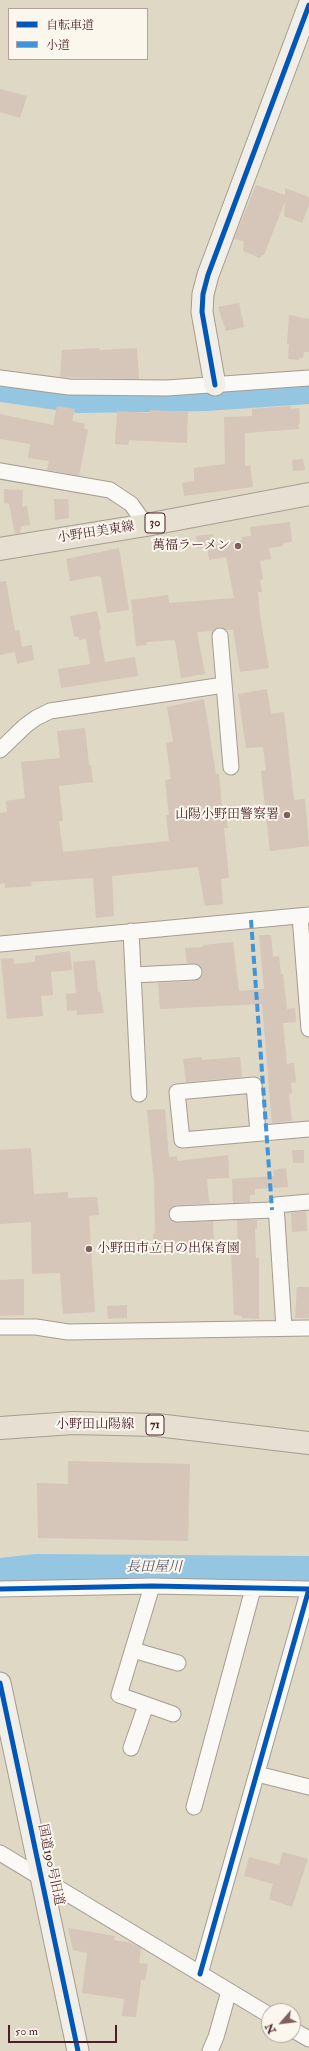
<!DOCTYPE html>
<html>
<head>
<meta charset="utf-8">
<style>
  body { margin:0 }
  #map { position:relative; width:309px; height:2051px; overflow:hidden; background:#ded8c4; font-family:"IM FELL Double Pica","Noto Serif JP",serif }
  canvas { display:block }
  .legend { position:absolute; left:8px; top:8px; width:140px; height:52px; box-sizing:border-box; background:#fbf7ec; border:1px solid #b4a19f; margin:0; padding:5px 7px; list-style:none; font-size:12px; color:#4a1f2b }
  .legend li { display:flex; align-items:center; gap:8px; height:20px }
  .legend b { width:20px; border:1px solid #b4a19f }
  .north { position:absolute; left:261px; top:2003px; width:40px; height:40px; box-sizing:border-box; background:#fbf7ec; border:1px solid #b4a19f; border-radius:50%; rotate:242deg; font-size:11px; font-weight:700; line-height:16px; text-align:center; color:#4a1f2b }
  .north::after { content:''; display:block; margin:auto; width:14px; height:18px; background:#7e6061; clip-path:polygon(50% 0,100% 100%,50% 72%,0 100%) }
  .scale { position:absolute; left:8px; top:2025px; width:109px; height:18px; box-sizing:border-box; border:2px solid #4a1f2b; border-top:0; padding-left:5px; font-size:12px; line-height:14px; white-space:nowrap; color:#4a1f2b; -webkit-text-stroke:3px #fbf7ec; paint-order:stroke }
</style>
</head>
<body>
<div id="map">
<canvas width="309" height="2051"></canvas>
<ul class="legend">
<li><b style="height:5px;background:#0057b8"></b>自転車道</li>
<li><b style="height:5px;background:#4194d7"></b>小道</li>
</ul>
<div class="north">N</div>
<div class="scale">50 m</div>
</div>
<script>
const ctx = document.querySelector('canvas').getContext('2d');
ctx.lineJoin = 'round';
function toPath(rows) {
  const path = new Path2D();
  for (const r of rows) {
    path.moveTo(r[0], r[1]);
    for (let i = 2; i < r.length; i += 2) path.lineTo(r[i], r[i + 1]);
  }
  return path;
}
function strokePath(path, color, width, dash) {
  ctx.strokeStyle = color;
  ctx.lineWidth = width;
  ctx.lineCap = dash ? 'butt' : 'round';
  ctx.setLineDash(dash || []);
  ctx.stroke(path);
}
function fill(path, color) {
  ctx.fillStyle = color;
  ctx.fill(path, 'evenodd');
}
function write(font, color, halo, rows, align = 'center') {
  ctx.font = font + ' "IM FELL Double Pica","Noto Serif JP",serif';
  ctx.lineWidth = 4;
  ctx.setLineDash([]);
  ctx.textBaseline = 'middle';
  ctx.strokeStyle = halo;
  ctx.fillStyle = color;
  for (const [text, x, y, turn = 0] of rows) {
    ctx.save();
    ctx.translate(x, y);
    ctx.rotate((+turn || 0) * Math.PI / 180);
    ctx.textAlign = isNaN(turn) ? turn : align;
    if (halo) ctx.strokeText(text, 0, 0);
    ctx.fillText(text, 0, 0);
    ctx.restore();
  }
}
strokePath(toPath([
  [0,389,80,400,206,398,309,391],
  [0,1571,37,1567,309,1569]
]), '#94c6e1', 26);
fill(toPath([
  [0,89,27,96,20,118,0,112],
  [256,185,285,195,285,188,309,197,309,205,302,223,284,216,285,201,264,255,262,255,260,258,243,251,244,241,234,239],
  [239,303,244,327,226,331,218,307],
  [289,315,309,319,309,352,304,352,303,358,299,358,299,360,288,359,289,344,287,344],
  [99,348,100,350,137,348,139,379,60,377,62,350],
  [57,406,75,409,72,421,85,424,84,428,88,430,79,476,47,470,49,461,28,458,30,444,0,439,0,414,53,425],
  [290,406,291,409,299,408,300,424,298,424,299,429,245,433,245,466,250,465,253,487,184,496,182,483,194,481,194,468,225,464,224,417,252,416,252,409],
  [150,410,188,412,187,443,129,440,128,445,115,444,117,411,150,413],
  [303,459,305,470,293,471,292,460],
  [4,489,23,490,22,507,27,506,30,525,21,526,20,533,15,534,9,504,4,503],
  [54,499,68,499,69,518,55,520],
  [290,522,292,542,283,543,283,546,269,548,271,559,260,561,263,579,260,580,262,592,258,592,260,615,269,668,240,672,233,630,227,630,220,627,213,631,197,632,205,674,181,678,175,640,146,642,147,645,136,646,131,600,168,595,169,603,234,598,226,557,209,560,207,547,198,548,196,536,213,534,215,545,243,540,242,537,251,536,250,527],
  [119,548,129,610,107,613,101,577,98,576,70,581,66,559],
  [6,581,15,631,19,630,22,647,32,645,34,660,17,664,15,652,0,655,0,582],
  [97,611,101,629,99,630,105,662,135,657,138,676,61,688,58,669,90,664,86,639,79,640,79,637,74,636,70,616],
  [267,689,271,714,284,712,294,800,305,799,309,846,270,851,261,771,266,770,263,747,246,748,238,694],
  [204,699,216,774,219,774,222,807,224,807,228,828,224,828,229,878,221,879,223,904,205,906,198,867,112,876,114,916,96,918,93,878,31,882,32,886,5,888,5,883,0,884,0,813,7,812,6,801,25,798,21,762,60,758,57,731,85,728,89,765,91,765,93,782,59,786,63,821,59,821,63,852,169,841,166,815,169,815,165,780,171,779,166,743,173,741,167,707],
  [259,935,271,935,273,957,279,956,281,974,283,974,287,1009,295,1008,296,1022,283,1023,287,1064,294,1063,296,1082,291,1083,292,1093,289,1094,292,1121,272,1123,262,1004,160,1009,158,983,194,981,202,976,203,971,198,964,187,963,185,948,203,947,203,945,233,942,239,991,264,989],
  [70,951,72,970,51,972,53,995,41,996,43,1016,7,1019,1,959,13,958,14,964,35,962,35,956],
  [95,960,98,992,100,992,104,1013,77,1015,77,1010,67,1011,66,994,76,993,73,962],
  [201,1057,202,1060,240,1057,242,1077,186,1082,183,1059],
  [165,1109,169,1157,177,1156,177,1161,228,1155,229,1178,207,1179,209,1202,213,1203,176,1205,172,1207,168,1214,170,1219,177,1223,213,1221,214,1246,153,1247,153,1234,155,1234,154,1182,147,1110],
  [31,1148,34,1194,68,1192,68,1198,97,1197,99,1215,89,1216,95,1312,63,1314,60,1273,32,1274,31,1222,0,1224,0,1150],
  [292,1150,304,1150,304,1163,293,1163],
  [286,1168,288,1187,255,1189,255,1195,250,1195,250,1202,233,1203,232,1179,274,1176,273,1170],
  [306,1211,307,1231,292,1232,291,1213],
  [237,1220,257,1220,257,1229,255,1229,256,1258,259,1258,259,1319,242,1318,242,1316,234,1315,231,1251,238,1251],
  [24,1279,24,1315,0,1316,0,1280],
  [297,1287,309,1287,309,1318,295,1318],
  [127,1305,127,1318,108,1319,107,1306],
  [68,1461,190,1464,188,1541,38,1538,37,1483,68,1484],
  [283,1852,308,1859,292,1907,269,1899,273,1884,244,1876,249,1857,279,1865],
  [68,1928,115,1936,114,1940,131,1943,141,1948,139,1963,148,1964,145,1980,141,1980,136,2017,122,2016,124,1999,82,1993,87,1953,73,1950]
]), '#d6c5b9');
const street = toPath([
  [0,378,69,387,167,388,309,378],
  [0,471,110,490,131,504,146,525],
  [220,636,231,767],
  [0,750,25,726,36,718,50,711,224,685],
  [300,916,309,1029],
  [131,931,139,1094],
  [0,944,309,915],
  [133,975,194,972],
  [258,1133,254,1085,177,1092,182,1140,309,1129],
  [177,1214,272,1210,276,1205],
  [0,1327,36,1327,68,1332,309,1328],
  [284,1328,276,1205,309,1202],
  [152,1586,119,1695,173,1714],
  [0,1589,152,1586,309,1589,200,1974],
  [133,1650,178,1663],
  [131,1748,146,1705],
  [257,1774,309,1787],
  [194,1807,253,1589],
  [0,1853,269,2015],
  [293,2030,309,2039],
  [210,2051,216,2037,229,1991]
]);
const secondary = toPath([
  [215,385,202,312,203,294,208,275,309,5],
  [0,1683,78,2051]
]);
const primary = toPath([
  [0,549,146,525,309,494],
  [0,1428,73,1423,157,1425,309,1443]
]);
strokePath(street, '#a59c92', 17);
strokePath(secondary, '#a59c92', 23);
strokePath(primary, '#a59c92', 24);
strokePath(street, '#faf9f6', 15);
strokePath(secondary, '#f2efe8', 21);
strokePath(primary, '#e7e0d2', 22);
strokePath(toPath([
  [251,920,272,1210]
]), '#4194d7', 4, [8, 4]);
strokePath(toPath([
  [215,385,202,312,203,294,208,275,309,5],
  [0,1589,152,1586,309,1589,200,1974],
  [0,1683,78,2051]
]), '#0057b8', 5);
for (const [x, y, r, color] of [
  [238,546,4,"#7e6061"],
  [287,815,4,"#7e6061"],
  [89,1249,4,"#7e6061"]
]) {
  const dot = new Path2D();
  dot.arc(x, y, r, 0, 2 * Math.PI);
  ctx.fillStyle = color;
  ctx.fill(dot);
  strokePath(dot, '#fbf7ec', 1.5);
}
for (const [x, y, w] of [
  [155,523,20],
  [155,1425,18]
]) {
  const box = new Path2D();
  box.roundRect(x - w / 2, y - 10, w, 20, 3);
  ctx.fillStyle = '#fbf7ec';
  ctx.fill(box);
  strokePath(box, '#4a1f2b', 1);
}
write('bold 12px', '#4a1f2b', null, [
  ["30",155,523],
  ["71",155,1425]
]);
write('13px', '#4a1f2b', '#fbf7ec', [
  ["小野田美東線",96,533,-9],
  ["小野田山陽線",95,1425],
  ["国道190号旧道",50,1865,78]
]);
write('13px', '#4a1f2b', '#fbf7ec', [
  ["萬福ラーメン",230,546],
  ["山陽小野田警察署",279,815],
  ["小野田市立日の出保育園",97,1249,"left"]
], 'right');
write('italic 14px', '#59576f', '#fbf7ec', [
  ["長田屋川",154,1568]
]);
</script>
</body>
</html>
